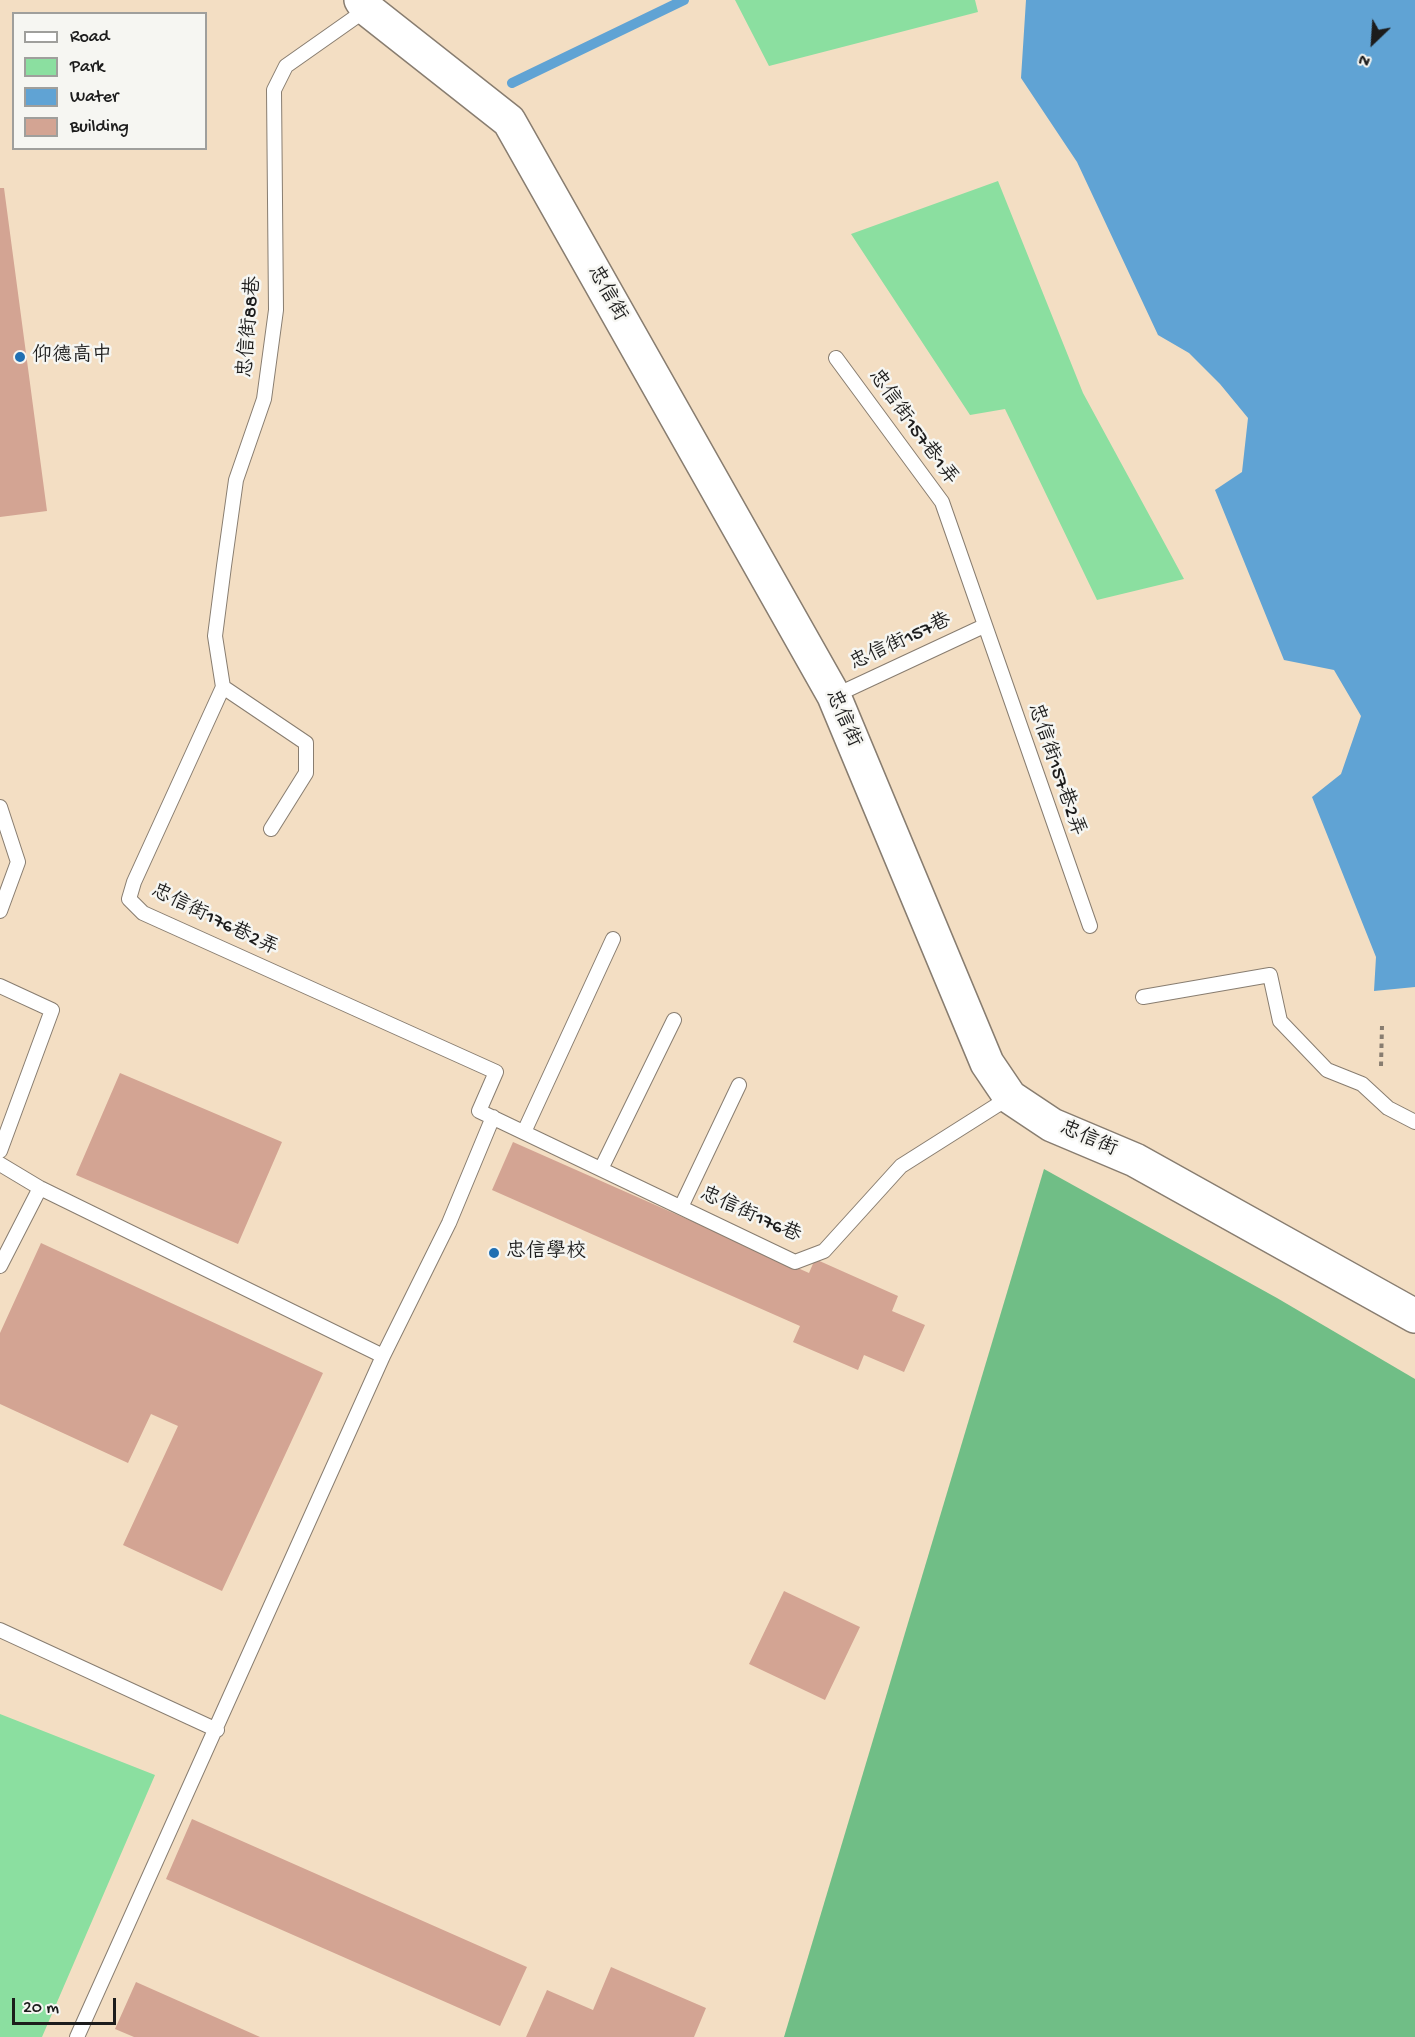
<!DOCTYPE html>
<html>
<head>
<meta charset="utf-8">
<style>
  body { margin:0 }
  #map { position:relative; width:1415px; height:2037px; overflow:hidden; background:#f3dec3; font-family:"Gochi Hand",sans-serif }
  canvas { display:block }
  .legend { position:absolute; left:12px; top:12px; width:195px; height:138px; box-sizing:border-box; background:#f6f6f2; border:2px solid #9f9f9c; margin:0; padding:8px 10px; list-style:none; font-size:18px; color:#1c1c1c }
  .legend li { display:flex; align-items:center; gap:12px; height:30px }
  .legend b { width:30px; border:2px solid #9f9f9c }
  .north { position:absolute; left:1343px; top:12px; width:60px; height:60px; -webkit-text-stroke:4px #f6f6f2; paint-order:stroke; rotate:205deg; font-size:16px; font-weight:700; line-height:24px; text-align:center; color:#1c1c1c }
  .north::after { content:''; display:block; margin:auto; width:21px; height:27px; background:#1c1c1c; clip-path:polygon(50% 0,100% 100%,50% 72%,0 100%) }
  .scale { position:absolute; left:12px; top:1998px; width:104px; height:27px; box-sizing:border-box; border:3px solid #1c1c1c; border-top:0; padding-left:8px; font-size:18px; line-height:21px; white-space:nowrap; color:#1c1c1c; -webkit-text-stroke:4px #f6f6f2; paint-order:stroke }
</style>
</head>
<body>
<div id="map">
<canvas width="1415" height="2037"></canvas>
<ul class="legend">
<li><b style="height:8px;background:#fff"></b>Road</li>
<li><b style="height:16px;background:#8bdfa0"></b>Park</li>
<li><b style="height:16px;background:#60a3d4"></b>Water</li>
<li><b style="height:16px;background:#d3a493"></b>Building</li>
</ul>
<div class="north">N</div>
<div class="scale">20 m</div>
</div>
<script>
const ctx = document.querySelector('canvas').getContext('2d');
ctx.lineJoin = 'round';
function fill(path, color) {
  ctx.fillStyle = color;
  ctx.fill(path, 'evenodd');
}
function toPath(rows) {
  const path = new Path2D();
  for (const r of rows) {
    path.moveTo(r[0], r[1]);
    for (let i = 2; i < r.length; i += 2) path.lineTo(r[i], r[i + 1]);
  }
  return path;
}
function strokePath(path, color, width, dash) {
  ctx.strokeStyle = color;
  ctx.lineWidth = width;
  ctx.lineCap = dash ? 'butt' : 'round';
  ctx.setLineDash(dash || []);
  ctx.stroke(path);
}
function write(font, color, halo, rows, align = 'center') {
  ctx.font = font + ' "Gochi Hand","LXGW WenKai TC",sans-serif';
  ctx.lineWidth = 5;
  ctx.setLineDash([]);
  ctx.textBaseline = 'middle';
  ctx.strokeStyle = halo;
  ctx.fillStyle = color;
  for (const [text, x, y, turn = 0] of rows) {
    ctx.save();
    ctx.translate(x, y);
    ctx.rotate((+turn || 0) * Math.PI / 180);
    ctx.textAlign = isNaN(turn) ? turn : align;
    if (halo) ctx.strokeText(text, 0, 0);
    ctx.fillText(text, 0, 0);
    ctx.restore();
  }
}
fill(toPath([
  [735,0,975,0,978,12,769,66],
  [998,181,1083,393,1184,579,1097,600,1005,409,970,415,851,234],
  [0,1714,155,1775,42,2037,0,2037]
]), '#8bdfa0');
fill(toPath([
  [1044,1169,1277,1298,1415,1379,1415,2037,784,2037]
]), '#70be86');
fill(toPath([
  [1026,0,1415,0,1415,987,1374,991,1376,957,1312,797,1341,774,1361,716,1334,670,1284,660,1215,490,1242,472,1248,418,1220,384,1189,353,1158,335,1077,162,1021,78]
]), '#60a3d4');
strokePath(toPath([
  [512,83,684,0]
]), '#60a3d4', 10);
fill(toPath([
  [0,188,4,188,47,511,0,517],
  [120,1073,282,1142,238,1244,76,1175],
  [513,1142,809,1273,815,1259,898,1296,892,1311,925,1325,904,1372,864,1355,858,1370,793,1342,800,1326,492,1190],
  [41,1243,323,1373,222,1591,123,1545,178,1426,151,1414,128,1463,0,1404,0,1333],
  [784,1591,860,1627,825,1700,749,1664],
  [192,1819,527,1967,500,2026,166,1879],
  [611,1967,706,2008,694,2037,526,2037,547,1990,593,2010],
  [136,1982,260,2037,134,2037,115,2029]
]), '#d3a493');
const service = toPath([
  [836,358,942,502,1090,926],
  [223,687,134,882,129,899,143,913,496,1072,479,1111,795,1262,824,1251,901,1166,1010,1097],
  [223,687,215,636,224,566,236,480,264,399,276,310,274,90,286,66,367,9],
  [223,687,306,743,306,773,271,829],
  [834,696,984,626],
  [0,807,18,862,0,911],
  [0,986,52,1010,0,1151],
  [1143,997,1270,975,1280,1021,1327,1070,1362,1084,1388,1108,1415,1122],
  [524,1132,613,939],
  [0,1164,40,1188,383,1356],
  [601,1169,674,1020],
  [681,1207,739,1085],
  [0,1266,40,1188],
  [0,1630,217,1730],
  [77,2037,383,1356,449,1223,493,1117]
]);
const tertiary = toPath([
  [361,0,367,9,509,121,834,696,987,1063,1010,1097,1052,1125,1135,1160,1415,1316]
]);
strokePath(service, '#887d70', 16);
strokePath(tertiary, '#887d70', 36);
strokePath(toPath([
  [1381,1066,1382,1026]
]), '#887d70', 4, [4.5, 4.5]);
strokePath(service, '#fff', 14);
strokePath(tertiary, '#fff', 33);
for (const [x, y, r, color] of [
  [20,357,6,"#1f6fb2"],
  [494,1253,6,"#1f6fb2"]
]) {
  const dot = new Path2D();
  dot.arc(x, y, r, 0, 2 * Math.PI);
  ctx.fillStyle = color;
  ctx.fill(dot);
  strokePath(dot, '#f6f6f2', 2);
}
write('20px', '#1c1c1c', '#f6f6f2', [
  ["忠信街",606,294,61],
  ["忠信街88巷",251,327,-85],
  ["忠信街157巷1弄",912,428,54],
  ["忠信街157巷",901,643,-25],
  ["忠信街",842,719,66],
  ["忠信街157巷2弄",1055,770,71],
  ["忠信街176巷2弄",214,921,26],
  ["忠信街",1088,1140,23],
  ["忠信街176巷",750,1216,24]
]);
write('20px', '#1c1c1c', '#f6f6f2', [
  ["仰德高中",32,357],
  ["忠信學校",506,1253]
], 'left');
</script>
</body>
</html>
